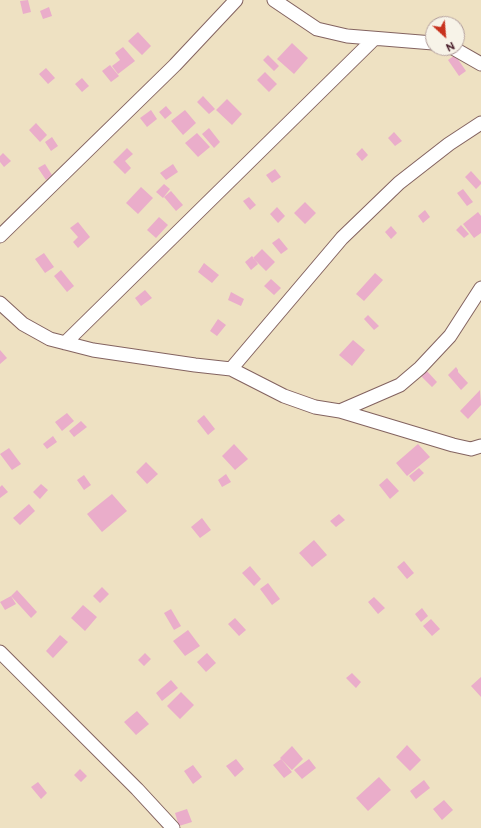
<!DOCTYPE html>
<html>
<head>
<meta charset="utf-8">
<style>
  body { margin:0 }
  #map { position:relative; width:481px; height:828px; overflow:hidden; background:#eee1c2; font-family:"Balsamiq Sans",sans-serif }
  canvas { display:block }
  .north { position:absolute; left:425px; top:16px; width:40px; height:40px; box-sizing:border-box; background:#f7f3e8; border:1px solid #b29e9c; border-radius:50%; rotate:154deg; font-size:11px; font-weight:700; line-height:16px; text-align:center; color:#4a1f2b }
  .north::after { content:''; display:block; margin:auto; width:14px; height:18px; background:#c8321e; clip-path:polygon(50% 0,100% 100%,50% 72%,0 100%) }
</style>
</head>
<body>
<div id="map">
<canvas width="481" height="828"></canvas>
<div class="north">N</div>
</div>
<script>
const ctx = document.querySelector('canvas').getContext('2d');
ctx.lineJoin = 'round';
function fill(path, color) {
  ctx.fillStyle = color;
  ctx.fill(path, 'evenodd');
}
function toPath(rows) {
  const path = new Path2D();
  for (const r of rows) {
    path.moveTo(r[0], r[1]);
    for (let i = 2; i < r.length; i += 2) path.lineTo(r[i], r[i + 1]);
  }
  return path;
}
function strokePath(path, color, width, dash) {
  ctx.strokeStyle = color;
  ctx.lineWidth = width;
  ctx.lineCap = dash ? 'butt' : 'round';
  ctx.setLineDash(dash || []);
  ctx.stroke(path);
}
fill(toPath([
  [28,0,31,12,23,14,20,1],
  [49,7,52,16,43,19,40,11],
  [138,32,151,46,142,55,128,41],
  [292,43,308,58,294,74,277,59],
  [123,47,135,61,118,74,112,66,120,60,115,53],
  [268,55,279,66,274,71,263,60],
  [455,55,466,71,459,76,448,60],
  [110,65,119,76,111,82,102,71],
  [46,68,55,78,48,84,39,74],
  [265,72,277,84,269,92,257,80],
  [82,78,89,86,82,92,75,84],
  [203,96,215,109,209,114,197,102],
  [227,99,242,114,232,125,216,110],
  [166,106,172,113,165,119,159,112],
  [151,110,157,119,147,127,140,118],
  [185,110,196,123,183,135,171,121],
  [36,123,47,135,40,142,29,130],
  [209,128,220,142,214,148,202,134],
  [394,132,402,141,395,146,388,138],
  [197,133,210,147,198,157,185,143],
  [52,137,58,146,51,151,45,142],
  [127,148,133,154,125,161,131,168,125,174,113,162],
  [362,148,368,155,362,161,356,154],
  [3,153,11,161,4,167,0,162,0,156],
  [45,164,52,175,46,180,38,168],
  [173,164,178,172,166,180,160,173],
  [275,169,281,177,272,183,266,175],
  [471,171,481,182,481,184,476,189,465,177],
  [164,184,170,189,163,198,156,192],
  [141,187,153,198,138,214,126,203],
  [463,189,473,202,467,206,457,193],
  [171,191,183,205,176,211,164,197],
  [249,197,256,205,250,210,243,201],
  [305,202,316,213,305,224,294,213],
  [277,207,285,216,278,223,270,214],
  [425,210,430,217,423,223,418,216],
  [478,212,481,216,481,233,474,238,463,224],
  [159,217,168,225,156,238,147,230],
  [78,222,90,237,78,248,73,242,78,237,70,228],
  [461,225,469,234,464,238,456,230],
  [391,226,397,233,391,239,385,232],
  [279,238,288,249,281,254,272,243],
  [262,249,275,262,266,271,253,258],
  [44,253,54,267,45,273,35,259],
  [252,256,258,264,251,270,245,262],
  [204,263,219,275,212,283,198,272],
  [61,270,74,286,67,292,54,276],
  [375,273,383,280,364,301,356,294],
  [271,279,281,288,274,295,264,286],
  [145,290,152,298,141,306,135,298],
  [231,292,244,299,241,306,228,300],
  [368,315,379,326,374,330,364,319],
  [218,319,226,325,217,336,210,331],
  [353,340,365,350,352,366,339,355],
  [0,350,7,358,0,364],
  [456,367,458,370,458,372,468,383,461,390,448,375],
  [425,369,437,382,432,387,419,374],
  [480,390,481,405,468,419,460,411],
  [67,413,74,421,62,431,55,422],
  [204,415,215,429,208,435,197,421],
  [81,421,87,427,74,437,69,431],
  [53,436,57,442,47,449,43,444],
  [234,444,248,459,235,470,222,456],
  [418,444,430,457,407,476,396,463],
  [9,448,21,464,12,470,0,454],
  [146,462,158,474,147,484,136,472],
  [419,468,424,473,414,482,409,476],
  [226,474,231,482,222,487,218,480],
  [84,475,91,485,84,490,77,480],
  [387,478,399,491,390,499,379,485],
  [41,484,48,490,40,499,33,492],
  [2,485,8,492,0,498,0,487],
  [112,494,127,511,102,532,87,514],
  [29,504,35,511,20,525,13,518],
  [339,514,345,520,336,527,330,521],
  [202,518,211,530,200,538,191,527],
  [314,540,327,555,312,567,299,553],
  [404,561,414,573,407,579,397,567],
  [250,566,261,579,254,586,242,573],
  [268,583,280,599,272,605,260,589],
  [102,587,109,594,100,603,93,596],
  [17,590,37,612,31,618,11,596],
  [11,596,16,604,5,610,0,602],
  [374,597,385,608,378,614,368,602],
  [83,605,97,617,85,631,71,618],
  [422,608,428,616,421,622,415,614],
  [171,609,181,626,174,630,164,613],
  [235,618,246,630,239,636,228,624],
  [431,619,440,629,432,636,423,626],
  [188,630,200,646,185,656,173,641],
  [60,635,68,642,53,658,46,651],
  [145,653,151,659,144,666,138,660],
  [207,653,216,663,206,672,197,662],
  [352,673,361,682,356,688,346,678],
  [481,677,481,697,471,686],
  [171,680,178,688,162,701,156,693],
  [181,692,194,705,180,719,167,706],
  [137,711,149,724,136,735,124,722],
  [407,745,421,760,410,771,396,757],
  [292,746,303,759,292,770,280,758],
  [236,759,244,769,235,777,226,766],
  [281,759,292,772,284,778,273,765],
  [309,759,316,768,302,779,294,770],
  [193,765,202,777,193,784,184,771],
  [80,769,87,776,81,782,74,775],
  [379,777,391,790,368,811,356,798],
  [424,780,430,788,416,799,410,791],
  [38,782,47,793,41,799,31,787],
  [444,800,453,810,442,820,433,809],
  [187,809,192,822,179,826,175,813]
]), '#eaadca');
const street = toPath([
  [274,0,317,29,347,36,433,43],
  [453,48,481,64],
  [0,236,175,65,236,0],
  [0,303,23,324,50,339,93,350,195,365,231,369,284,396,315,407,340,411,400,385,420,368,450,336,481,288],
  [65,343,374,39],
  [231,369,342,238,399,183,449,144,481,123],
  [340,411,453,445,471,449,481,446],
  [0,652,137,789,173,828]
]);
strokePath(street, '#836360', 15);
strokePath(street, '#fff', 13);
</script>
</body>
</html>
